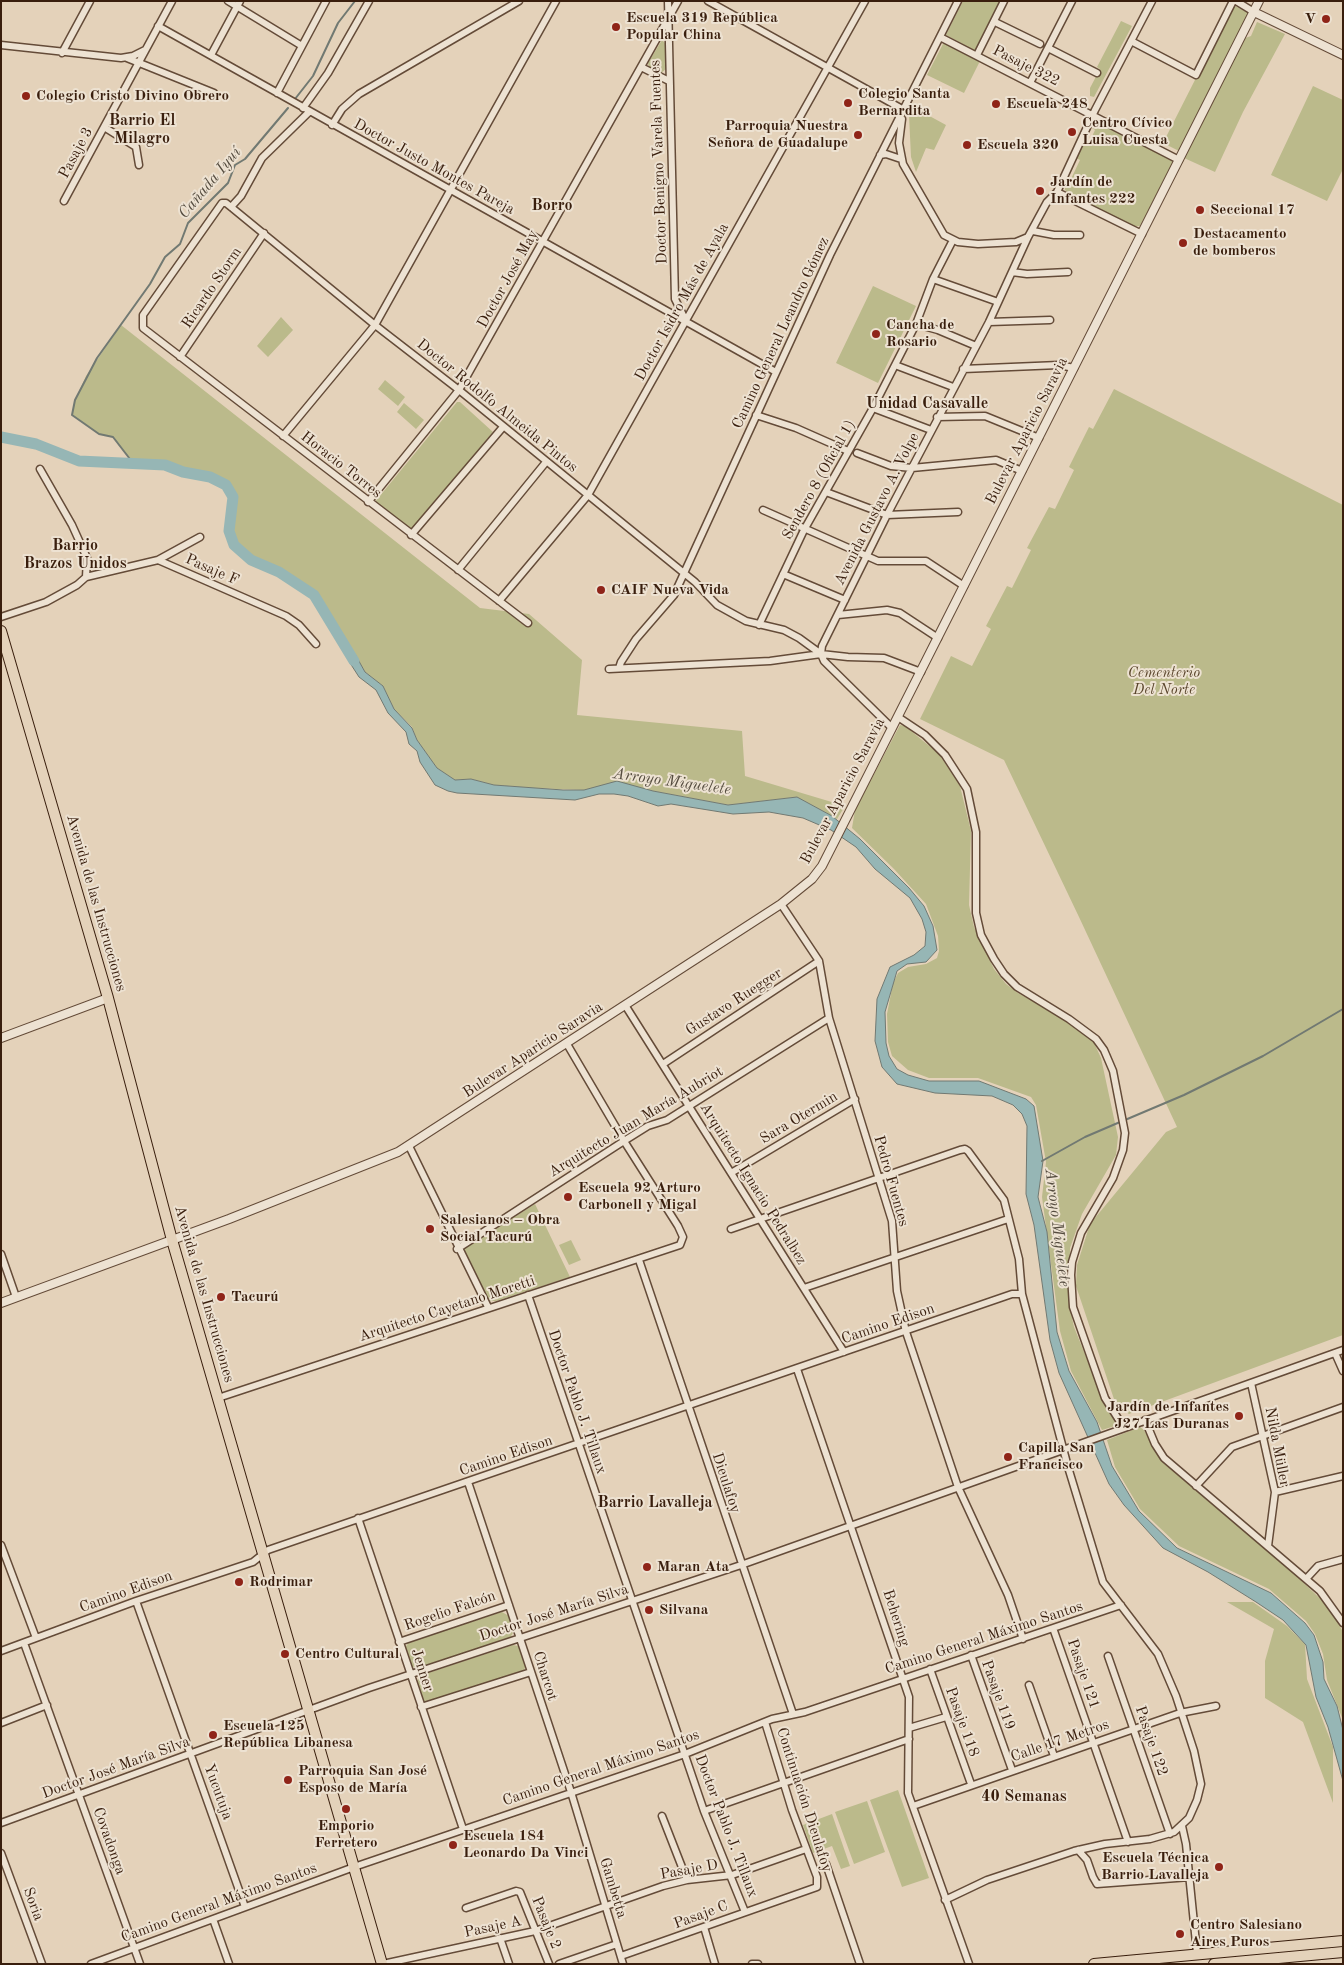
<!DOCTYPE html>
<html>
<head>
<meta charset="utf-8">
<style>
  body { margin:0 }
  #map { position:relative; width:1344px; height:1965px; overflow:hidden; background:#e4d2ba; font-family:"Old Standard TT",serif }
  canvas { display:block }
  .frame { position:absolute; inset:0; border:2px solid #391e0d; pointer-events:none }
</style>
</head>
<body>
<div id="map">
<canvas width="1344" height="1965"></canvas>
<div class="frame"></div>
</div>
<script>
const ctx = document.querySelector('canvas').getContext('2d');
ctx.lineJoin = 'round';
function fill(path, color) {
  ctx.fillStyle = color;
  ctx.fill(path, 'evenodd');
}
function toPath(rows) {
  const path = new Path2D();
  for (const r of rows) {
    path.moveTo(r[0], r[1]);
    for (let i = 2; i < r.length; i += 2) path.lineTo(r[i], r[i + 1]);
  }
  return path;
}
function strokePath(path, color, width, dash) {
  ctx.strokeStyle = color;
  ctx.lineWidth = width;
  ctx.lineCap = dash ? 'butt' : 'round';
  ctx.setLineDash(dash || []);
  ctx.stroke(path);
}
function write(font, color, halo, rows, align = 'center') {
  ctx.font = font + ' "Old Standard TT",serif';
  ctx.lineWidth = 4;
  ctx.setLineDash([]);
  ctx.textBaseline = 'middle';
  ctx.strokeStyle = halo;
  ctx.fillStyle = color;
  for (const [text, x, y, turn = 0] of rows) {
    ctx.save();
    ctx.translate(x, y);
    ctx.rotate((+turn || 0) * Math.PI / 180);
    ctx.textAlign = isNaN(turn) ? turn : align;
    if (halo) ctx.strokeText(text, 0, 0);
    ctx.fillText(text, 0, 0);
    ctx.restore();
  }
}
fill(toPath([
  [963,1,1000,1,976,51,946,35],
  [1233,5,1249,13,1179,151,1163,143],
  [1121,21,1132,26,1094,97,1090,96,1090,88,1100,69,1097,67],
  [1257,22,1285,34,1243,112,1215,172,1184,158,1245,38,1251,36],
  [662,40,666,44,666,69,661,73,649,68,648,63],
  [944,42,980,61,964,93,927,75],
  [1313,86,1343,100,1343,169,1327,201,1271,175],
  [913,107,946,125,934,150,926,148,916,172,911,157,909,115],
  [1097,122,1174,161,1140,226,1133,226,1068,193,1065,190,1065,180,1070,181,1080,160,1076,158,1085,141,1089,143,1095,130,1092,128],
  [873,286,916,306,878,383,836,363],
  [281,317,293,330,268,357,257,346],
  [121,325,480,608,529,614,582,660,577,715,742,731,745,776,845,806,837,819,797,797,728,805,653,791,617,782,584,790,530,788,494,785,471,779,455,780,437,768,417,740,412,727,394,709,383,686,365,672,355,654,347,648,337,634,314,595,279,572,251,560,234,545,229,531,233,497,226,485,210,477,183,472,165,465,133,463,113,437,99,434,72,415,75,400,86,376],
  [385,380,405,397,398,406,378,389],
  [1114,389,1343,505,1343,1335,1129,1414,1116,1405,1076,1286,1077,1265,1090,1224,1166,1132,1177,1127,1079,917,1004,760,920,719,951,656,972,666,991,629,986,626,1007,586,1012,588,1031,550,1027,548,1049,507,1055,509,1074,470,1069,467,1089,427,1093,429],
  [457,402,460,402,493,432,412,531,374,503],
  [404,403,424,420,416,429,397,412],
  [900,725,905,726,939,754,960,786,971,831,969,905,974,927,994,969,1006,984,1018,993,1090,1034,1101,1058,1118,1137,1116,1155,1082,1214,1070,1248,1069,1304,1074,1327,1107,1409,1118,1425,1102,1430,1071,1371,1060,1331,1042,1197,1046,1162,1036,1105,1031,1097,978,1078,929,1078,908,1070,892,1056,888,1042,887,1014,893,983,898,973,908,967,926,964,937,958,939,951,938,936,926,904,894,869,852,828,855,810],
  [535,1204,570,1277,496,1301,490,1301,465,1255,465,1248],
  [571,1240,581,1260,569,1265,559,1245],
  [1140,1427,1144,1430,1161,1461,1289,1569,1330,1608,1343,1632,1343,1720,1327,1680,1323,1654,1315,1634,1306,1621,1269,1589,1179,1546,1140,1509,1115,1467,1107,1440],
  [1227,1602,1253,1602,1287,1626,1305,1644,1307,1679,1333,1747,1333,1803,1303,1722,1265,1698,1265,1661,1274,1629],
  [502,1612,509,1616,514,1631,510,1638,419,1668,410,1666,404,1649,409,1642],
  [513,1645,518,1646,521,1650,526,1665,524,1670,427,1703,422,1700,416,1682,422,1675],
  [898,1790,929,1878,902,1887,870,1800],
  [867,1801,885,1852,854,1864,835,1812],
  [832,1814,850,1866,841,1869,832,1846,813,1853,803,1825]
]), '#bbba8b');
const water = toPath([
  [347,648,355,654,365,672,383,686,394,709,412,728,417,740,437,768,455,780,471,779,494,785,563,790,584,790,617,781,653,791,728,805,797,797,832,816,860,839,909,888,924,906,933,926,937,950,926,962,907,964,897,971,885,1012,886,1043,889,1056,897,1069,908,1075,929,1081,979,1081,1026,1099,1034,1106,1043,1161,1038,1197,1047,1232,1057,1332,1069,1371,1097,1422,1112,1466,1139,1511,1177,1548,1271,1593,1305,1623,1314,1635,1323,1662,1324,1679,1337,1706,1343,1730,1343,1781,1328,1727,1316,1697,1306,1645,1283,1620,1256,1602,1208,1572,1163,1548,1124,1505,1109,1484,1059,1373,1050,1340,1034,1225,1026,1194,1027,1126,1022,1114,1013,1105,992,1096,935,1093,897,1084,882,1067,875,1041,877,999,890,967,914,955,925,946,926,932,922,919,910,898,875,869,856,847,831,830,803,818,769,812,733,814,671,804,658,806,628,796,614,794,599,794,575,800,457,793,448,791,435,785,420,762,417,751,409,744,406,732,388,713,376,690,359,677,350,663,347,648]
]);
fill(water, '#96b6b5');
strokePath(water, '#717972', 1);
strokePath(toPath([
  [295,99,313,76,338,23,355,1],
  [133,463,113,437,99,434,72,415,75,400,97,358,150,284,165,257,180,244,188,223,228,183,235,165,245,159,288,108],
  [1125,1120,1184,1095,1263,1056,1343,1009],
  [1042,1161,1085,1137,1120,1122]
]), '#717972', 2);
strokePath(toPath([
  [1,437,36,444,79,461,165,465,183,472,210,477,226,485,233,497,229,531,234,545,251,560,279,572,314,595,354,661]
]), '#96b6b5', 11);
const minor = toPath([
  [228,1,302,46],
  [668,1,675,299,685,319],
  [708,1,904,110],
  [1236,1,1254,12],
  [995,22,1040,44],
  [158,26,776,372],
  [940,37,1179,160],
  [1131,41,1196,75,1233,1],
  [1,45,121,58,133,56,145,50],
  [1048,48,1097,73],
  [62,53,90,1],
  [211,55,240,1],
  [977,55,1004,1],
  [127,58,214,93],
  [641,67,669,81],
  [1030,83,1072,1],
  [277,93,326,1],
  [303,108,328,73,369,1],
  [902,119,899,143,903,164,944,235,958,242,978,244,1016,242,1028,237],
  [332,125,342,109,359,94,519,1],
  [104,127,136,147,139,165],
  [880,155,886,154,901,159],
  [1057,192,1142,234],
  [64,201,172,1],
  [231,207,241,196,262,158,309,112],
  [1033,231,1054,235,1080,235],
  [1012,272,1027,274,1068,272],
  [933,279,998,302],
  [989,322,1050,320],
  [916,324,938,330,976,346],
  [180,357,264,233],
  [895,365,953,387],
  [963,369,1059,365,1074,368],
  [873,408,931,430],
  [756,415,796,428,848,451],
  [937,417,985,416,1039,438],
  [283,436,375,325,556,1],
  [857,453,891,466,912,468,996,460,1022,471],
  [40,469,72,525,87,558,86,577],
  [826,492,887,515,958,512],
  [368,502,459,390,678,1],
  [763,510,878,561,926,561,964,586],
  [411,535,503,427],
  [158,560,200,537],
  [458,570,546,462],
  [783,574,845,600],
  [86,577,158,560,286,616,299,625,316,644],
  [499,601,588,495,865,1],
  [838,615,887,610,900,613,938,638],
  [1,617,46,602,77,585,86,577],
  [528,623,143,328,143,315,222,203,226,203,231,207,375,325,459,390,695,582,717,605,746,621,784,630,799,638,821,654],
  [759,625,804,530,873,408,916,324,933,279,953,240],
  [619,668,621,662,636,639,674,595,830,255,958,1],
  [609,669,770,661,821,654,848,657,884,658,921,672],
  [898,717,925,735,945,755,967,789,976,832,976,913,981,935,994,959,1004,974,1017,987,1069,1019,1096,1039,1104,1050,1113,1071,1125,1133,1123,1150,1113,1178,1081,1233,1072,1262,1071,1275,1073,1307,1105,1398,1124,1428],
  [892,728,824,661,821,654,822,646,887,515,989,322,1028,237,1047,202,1057,192,1095,110,1152,1],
  [781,904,819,961,829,1018,892,1221,897,1291,906,1332,958,1487,1008,1595,1023,1639],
  [625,1005,844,1352],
  [663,1064,819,961],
  [409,1146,488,1307],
  [731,1173,855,1099],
  [731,1229,960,1150,965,1149,968,1151,1004,1200,1019,1259,1022,1294,1068,1467,1103,1582,1158,1654,1176,1696,1194,1751,1201,1784,1197,1800,1189,1818,1174,1832,1150,1839,1105,1844,1074,1851,987,1880,945,1900],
  [457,1249,624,1141,648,1126,667,1120,829,1018],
  [1,1254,16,1297],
  [639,1260,793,1714],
  [804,1288,1008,1219],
  [528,1295,704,1811,745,1912],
  [1335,1353,1343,1371],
  [797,1369,909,1697,908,1793,969,1964],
  [1251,1383,1275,1492,1268,1546],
  [218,1398,680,1245,683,1237,678,1226,624,1141,567,1044],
  [1145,1420,1155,1444,1164,1458,1320,1591,1343,1623],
  [468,1482,571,1792,623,1964],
  [1196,1486,1232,1447,1343,1407],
  [1275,1492,1343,1476],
  [358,1518,463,1829],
  [1,1545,36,1638],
  [1306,1579,1318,1566,1343,1559],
  [136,1601,245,1907],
  [1053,1628,1128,1842],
  [399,1642,509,1605],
  [24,1643,140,1964],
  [1,1651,136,1601,253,1562,268,1550,1012,1294,1022,1294],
  [971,1655,1012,1770],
  [1108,1656,1170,1834],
  [930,1669,971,1784],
  [1029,1685,1054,1756],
  [421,1707,531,1672],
  [1,1723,47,1705],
  [909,1728,946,1717],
  [913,1806,1180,1713,1216,1706],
  [704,1811,909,1739],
  [662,1816,687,1880],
  [1,1823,369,1688,741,1565,1343,1350],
  [1182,1826,1186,1844,1197,1953],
  [1078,1850,1087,1860,1093,1877,1097,1884,1190,1877],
  [1,1853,42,1964],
  [826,1864,860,1964],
  [466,1908,516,1891,520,1892,549,1964],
  [213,1919,229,1964],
  [704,1927,715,1964],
  [500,1938,509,1964],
  [621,1956,817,1887,817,1877,792,1810,765,1722],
  [91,1964,354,1867,685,1754,772,1719,805,1712,1121,1605],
  [383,1964,535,1931,663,1886,687,1880,732,1875,806,1849],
  [559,1964,617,1944],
  [752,1964,758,1964]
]);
const tertiary = toPath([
  [1254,12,1343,55],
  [1,1038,108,998],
  [1,1303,229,1219,398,1152,781,904,812,879,822,866,892,728,1259,1]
]);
const primary = toPath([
  [1,631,108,998,172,1240,382,1964],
  [1094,1964,1343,1941],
  [1214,1964,1343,1952]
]);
strokePath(minor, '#644b38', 9);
strokePath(tertiary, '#644b38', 10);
strokePath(primary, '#391e0d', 12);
strokePath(minor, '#ede2d2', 6);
strokePath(tertiary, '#ede2d2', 8);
strokePath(primary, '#e4d2ba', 10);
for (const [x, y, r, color] of [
  [1326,19,5,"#8f2418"],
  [616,27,5,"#8f2418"],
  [26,96,5,"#8f2418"],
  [848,103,5,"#8f2418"],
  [996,104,5,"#8f2418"],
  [1072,132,5,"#8f2418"],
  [858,135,5,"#8f2418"],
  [967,145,5,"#8f2418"],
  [1040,191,5,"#8f2418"],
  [1200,210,5,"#8f2418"],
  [1183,243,5,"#8f2418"],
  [876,334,5,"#8f2418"],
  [601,590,5,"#8f2418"],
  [568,1197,5,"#8f2418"],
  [430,1229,5,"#8f2418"],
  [221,1297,5,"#8f2418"],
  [1239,1416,5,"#8f2418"],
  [1008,1457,5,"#8f2418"],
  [647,1567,5,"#8f2418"],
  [239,1582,5,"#8f2418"],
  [649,1610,5,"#8f2418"],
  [285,1654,5,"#8f2418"],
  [213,1735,5,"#8f2418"],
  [288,1780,5,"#8f2418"],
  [346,1809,5,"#8f2418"],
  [453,1845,5,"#8f2418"],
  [1219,1867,5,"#8f2418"],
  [1180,1934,5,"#8f2418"]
]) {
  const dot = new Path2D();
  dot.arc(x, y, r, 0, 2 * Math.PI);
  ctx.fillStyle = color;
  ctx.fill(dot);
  strokePath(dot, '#ede2d2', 2);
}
write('bold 15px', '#391e0d', '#ede2d2', [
  ["Escuela 319 República",626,18],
  ["Popular China",626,35],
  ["V",1316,19,"right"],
  ["Colegio Santa",858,94],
  ["Bernardita",858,111],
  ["Colegio Cristo Divino Obrero",36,96],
  ["Escuela 248",1006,104],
  ["Centro Cívico",1082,123],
  ["Luisa Cuesta",1082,140],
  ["Parroquia Nuestra",848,126,"right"],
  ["Señora de Guadalupe",848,143,"right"],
  ["Escuela 320",977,145],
  ["Jardín de",1050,182],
  ["Infantes 222",1050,199],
  ["Seccional 17",1210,210],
  ["Destacamento",1193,234],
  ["de bomberos",1193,251],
  ["Cancha de",886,325],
  ["Rosario",886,342],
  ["CAIF Nueva Vida",611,590],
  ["Escuela 92 Arturo",578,1188],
  ["Carbonell y Migal",578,1205],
  ["Salesianos – Obra",440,1220],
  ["Social Tacurú",440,1237],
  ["Tacurú",231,1297],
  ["Jardín de Infantes",1229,1407,"right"],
  ["J27 Las Duranas",1229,1424,"right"],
  ["Capilla San",1018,1448],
  ["Francisco",1018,1465],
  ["Maran Ata",657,1567],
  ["Rodrimar",249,1582],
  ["Silvana",659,1610],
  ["Centro Cultural",295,1654],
  ["Escuela 125",223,1726],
  ["República Libanesa",223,1743],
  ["Parroquia San José",298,1771],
  ["Esposo de María",298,1788],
  ["Emporio",346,1826,"center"],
  ["Ferretero",346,1843,"center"],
  ["Escuela 184",463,1836],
  ["Leonardo Da Vinci",463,1853],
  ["Escuela Técnica",1209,1858,"right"],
  ["Barrio Lavalleja",1209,1875,"right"],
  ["Centro Salesiano",1190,1925],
  ["Aires Puros",1190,1942]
], 'left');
write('15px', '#391e0d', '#ede2d2', [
  ["Pasaje 322",1026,66,27],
  ["Pasaje 3",76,153,-62],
  ["Doctor Benigno Varela Fuentes",659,162,-92],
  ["Doctor Justo Montes Pareja",434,167,29],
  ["Doctor José May",508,279,-61],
  ["Ricardo Storm",212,288,-56],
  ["Doctor Isidro Más de Ayala",682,302,-61],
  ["Camino General Leandro Gómez",781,333,-65],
  ["Doctor Rodolfo Almeida Pintos",497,406,39],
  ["Bulevar Aparicio Saravia",1027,431,-63],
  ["Horacio Torres",341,465,38],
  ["Sendero 8 (Oficial 1)",819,480,-61],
  ["Avenida Gustavo A. Volpe",877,509,-63],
  ["Pasaje F",212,570,24],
  ["Bulevar Aparicio Saravia",843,791,-62],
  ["Avenida de las Instrucciones",96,903,74],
  ["Gustavo Ruegger",734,1002,-33],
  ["Bulevar Aparicio Saravia",533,1050,-33],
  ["Sara Otermin",799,1118,-31],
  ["Arquitecto Juan María Aubriot",636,1122,-31],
  ["Pedro Fuentes",891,1181,74],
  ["Arquitecto Ignacio Pedralbez",753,1184,58],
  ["Avenida de las Instrucciones",204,1294,74],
  ["Arquitecto Cayetano Moretti",447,1309,-18],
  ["Camino Edison",888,1324,-19],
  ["Doctor Pablo J. Tillaux",577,1402,71],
  ["Nilda Müller",1277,1447,79],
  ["Camino Edison",506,1456,-19],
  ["Dieulafoy",726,1483,72],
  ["Camino Edison",126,1592,-20],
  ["Rogelio Falcón",450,1611,-19],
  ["Doctor José María Silva",554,1613,-18],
  ["Behering",896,1618,72],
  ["Camino General Máximo Santos",984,1638,-18],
  ["Jenner",422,1670,72],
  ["Pasaje 121",1083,1674,71],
  ["Charcot",545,1676,72],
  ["Pasaje 119",998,1695,70],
  ["Pasaje 118",962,1722,70],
  ["Calle 17 Metros",1060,1741,-19],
  ["Pasaje 122",1151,1741,71],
  ["Doctor José María Silva",116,1768,-20],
  ["Camino General Máximo Santos",601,1768,-19],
  ["Yucutuja",218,1792,70],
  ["Continuación Dieulafoy",804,1800,72],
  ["Doctor Pablo J. Tillaux",726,1826,69],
  ["Covadonga",109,1841,70],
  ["Pasaje D",689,1870,-10],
  ["Gambetta",613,1888,73],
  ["Camino General Máximo Santos",219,1903,-20],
  ["Soria",33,1904,70],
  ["Pasaje C",701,1915,-20],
  ["Pasaje 2",546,1923,68],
  ["Pasaje A",493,1927,-12]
]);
write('italic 15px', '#5a452c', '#ede2d2', [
  ["Cementerio",1164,673],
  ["Del Norte",1164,690]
]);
write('bold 16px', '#391e0d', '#ede2d2', [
  ["Barrio El",142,121],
  ["Milagro",142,139],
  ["Borro",552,206],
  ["Unidad Casavalle",927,404],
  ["Barrio",75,546],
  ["Brazos Unidos",75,564],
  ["Barrio Lavalleja",655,1503],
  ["40 Semanas",1024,1797]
]);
write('italic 16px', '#554c3f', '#ede2d2', [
  ["Cañada Iyuí",210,183,-50],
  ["Arroyo Miguelete",672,782,8],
  ["Arroyo Miguelete",1057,1228,83]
]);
</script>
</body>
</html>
